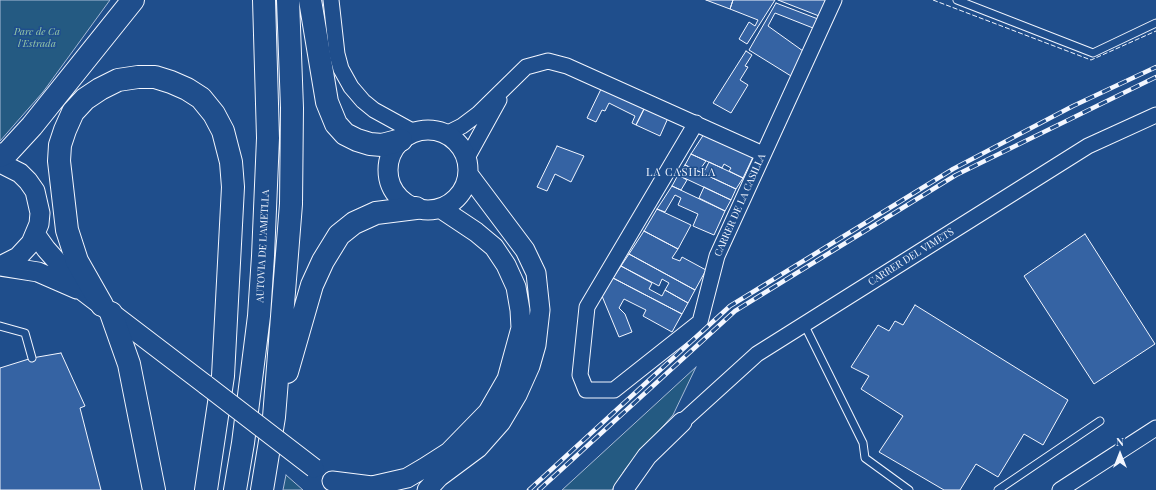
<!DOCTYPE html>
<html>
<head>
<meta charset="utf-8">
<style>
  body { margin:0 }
  #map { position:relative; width:1156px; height:490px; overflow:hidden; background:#1f4e8c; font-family:"Playfair Display",serif }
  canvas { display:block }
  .north { position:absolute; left:1100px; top:434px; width:40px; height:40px; -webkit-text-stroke:3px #1f4e8c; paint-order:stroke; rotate:0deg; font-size:11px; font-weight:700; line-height:16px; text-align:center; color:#f2f6ff }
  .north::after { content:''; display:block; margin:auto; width:14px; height:18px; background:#f2f6ff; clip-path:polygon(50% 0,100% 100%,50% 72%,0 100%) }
</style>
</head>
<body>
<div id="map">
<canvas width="1156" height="490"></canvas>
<div class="north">N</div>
</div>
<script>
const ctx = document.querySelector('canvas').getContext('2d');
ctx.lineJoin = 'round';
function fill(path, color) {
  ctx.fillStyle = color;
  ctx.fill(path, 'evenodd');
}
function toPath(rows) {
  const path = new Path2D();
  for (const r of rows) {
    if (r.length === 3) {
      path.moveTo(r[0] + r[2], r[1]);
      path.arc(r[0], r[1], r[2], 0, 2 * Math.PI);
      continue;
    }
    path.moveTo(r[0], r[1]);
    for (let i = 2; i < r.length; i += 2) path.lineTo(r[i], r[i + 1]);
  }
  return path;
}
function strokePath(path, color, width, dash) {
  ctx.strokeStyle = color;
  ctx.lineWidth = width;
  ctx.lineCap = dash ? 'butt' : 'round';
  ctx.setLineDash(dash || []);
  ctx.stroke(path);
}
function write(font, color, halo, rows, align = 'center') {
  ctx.font = font + ' "Playfair Display",serif';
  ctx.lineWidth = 3;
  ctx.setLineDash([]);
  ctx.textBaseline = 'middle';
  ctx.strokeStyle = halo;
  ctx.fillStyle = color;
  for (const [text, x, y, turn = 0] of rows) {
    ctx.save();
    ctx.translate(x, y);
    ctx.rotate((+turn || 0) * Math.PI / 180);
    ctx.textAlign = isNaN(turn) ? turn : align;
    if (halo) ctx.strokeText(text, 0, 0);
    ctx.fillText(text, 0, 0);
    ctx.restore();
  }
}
const green = toPath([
  [0,0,110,0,43,92,0,141,0,0],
  [696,367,673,415,626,468,612,490,562,490,696,367],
  [286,475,303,490,283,490,286,475]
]);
fill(green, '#245a82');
strokePath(green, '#a8bbd7', 1);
const building = toPath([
  [706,0,733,0,730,9,706,0],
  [733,0,775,0,747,44,739,39,749,22,755,26,758,20,730,9,733,0],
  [778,0,826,0,819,16,778,0],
  [776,3,818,19,813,28,775,13,768,26,803,51,791,76,749,50,776,3],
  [746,51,752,55,745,66,748,67,740,80,748,85,731,113,713,103,746,51],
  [602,87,645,107,636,125,632,123,635,116,609,103,605,111,602,110,596,122,587,118,602,87],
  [645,107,668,118,660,136,636,125,645,107],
  [704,134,753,157,743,178,729,171,731,168,724,164,722,168,691,154,704,134],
  [557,146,584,156,571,182,555,174,547,191,537,187,557,146],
  [691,154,706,161,701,168,705,170,709,162,743,178,736,189,685,165,691,154],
  [685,165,736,189,731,200,678,175,685,165],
  [678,175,687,180,681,190,672,186,678,175],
  [672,186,725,211,714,235,693,226,698,214,678,205,681,198,675,195,665,212,657,209,672,186],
  [704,187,731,200,725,211,699,198,704,187],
  [657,209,691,225,678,249,644,231,657,209],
  [644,231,678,249,672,258,680,261,682,257,706,270,695,290,629,254,644,231],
  [1085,234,1155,344,1094,384,1024,276,1085,234],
  [629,254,695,290,688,303,665,290,669,283,662,279,659,286,621,266,629,254],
  [621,266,652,283,649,289,662,296,665,290,688,303,682,314,613,278,621,266],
  [613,278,682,314,672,332,643,316,646,310,624,299,619,308,625,314,632,332,619,337,602,296,613,278],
  [915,305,1068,400,1043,445,1024,434,998,477,976,464,960,490,944,490,879,452,903,416,861,389,869,376,851,367,878,325,889,331,895,321,903,325,915,305],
  [61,353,85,406,80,408,101,490,0,490,0,368,32,358,61,353]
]);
fill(building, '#3563a3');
strokePath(building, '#f2f6ff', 1);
const service = toPath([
  [957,0,1093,53,1156,23],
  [804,324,863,443,865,458,909,490],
  [0,326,25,333,32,358],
  [998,490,1100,421]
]);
const minor = toPath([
  [331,0,337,54,341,69,351,87,363,101,374,110,414,132],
  [696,123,587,307,580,375,586,390,614,390,700,322,717,256,834,0],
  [446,134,462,126,478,114,526,67,548,61,567,66,763,154],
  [467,158,499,100],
  [682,422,757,354,1088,146,1156,115],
  [1060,490,1156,428]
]);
const tertiary = toPath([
  [428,170,40],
  [0,163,20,173,28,181,35,191,40,213,39,224,31,243,18,257,0,266],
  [36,235,46,249,84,292,206,385],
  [0,266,38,272,77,289],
  [332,481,372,486,407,478,424,468,449,452,488,412,507,379,521,328,520,310,516,287,506,265,494,247,476,232,440,208],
  [427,490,439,477,478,448,501,422,517,395,530,366,536,345,540,310,536,273,525,250,468,174],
  [623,490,647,456,682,422]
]);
const motorway = toPath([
  [310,0,327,102,336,124,345,134,357,140,370,144,382,145,401,140],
  [0,156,8,152,32,126,133,0],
  [102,305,77,261,67,230,59,161,60,145,65,130,73,112,85,99,100,89,118,80,138,77,155,77,171,82,187,89,201,98,214,114,223,131,231,162,233,187,223,376,206,490],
  [111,313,129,364,154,490],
  [287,372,312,285,323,261,339,235,354,223,376,213,416,208],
  [235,490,243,443,259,316,263,256,268,138,264,0],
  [262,490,274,417,291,204,292,108,288,0]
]);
strokePath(service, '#f2f6ff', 9);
strokePath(minor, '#f2f6ff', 17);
strokePath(tertiary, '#f2f6ff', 21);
strokePath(motorway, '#f2f6ff', 24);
strokePath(service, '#1f4e8c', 7);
strokePath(minor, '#1f4e8c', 15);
strokePath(tertiary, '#1f4e8c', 19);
strokePath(motorway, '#1f4e8c', 22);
const rail = toPath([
  [529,490,730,306,953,169,1073,106,1156,67],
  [539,490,735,311,956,175,1156,77]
]);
strokePath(rail, '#f2f6ff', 4.5);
strokePath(rail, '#1f4e8c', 3, [9]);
const tertiaryBridge = toPath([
  [206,385,314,468]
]);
strokePath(tertiaryBridge, '#f2f6ff', 21, []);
strokePath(tertiaryBridge, '#1f4e8c', 19);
strokePath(toPath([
  [933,0,1091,60,1156,31]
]), '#f2f6ff', 1, [5, 2]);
write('italic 10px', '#97c8a6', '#1f4e8c', [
  ["Parc de Ca",37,32],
  ["l'Estrada",37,44]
]);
write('10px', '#f2f6ff', '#1f4e8c', [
  ["CARRER DE LA CASILLA",740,205,-66],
  ["AUTOVIA DE L'AMETLLA",263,246,-87],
  ["CARRER DEL VIMETS",911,257,-32]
]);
ctx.letterSpacing = '1px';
write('11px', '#f2f6ff', '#1f4e8c', [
  ["LA CASILLA",681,173]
]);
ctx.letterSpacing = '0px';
</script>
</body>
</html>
